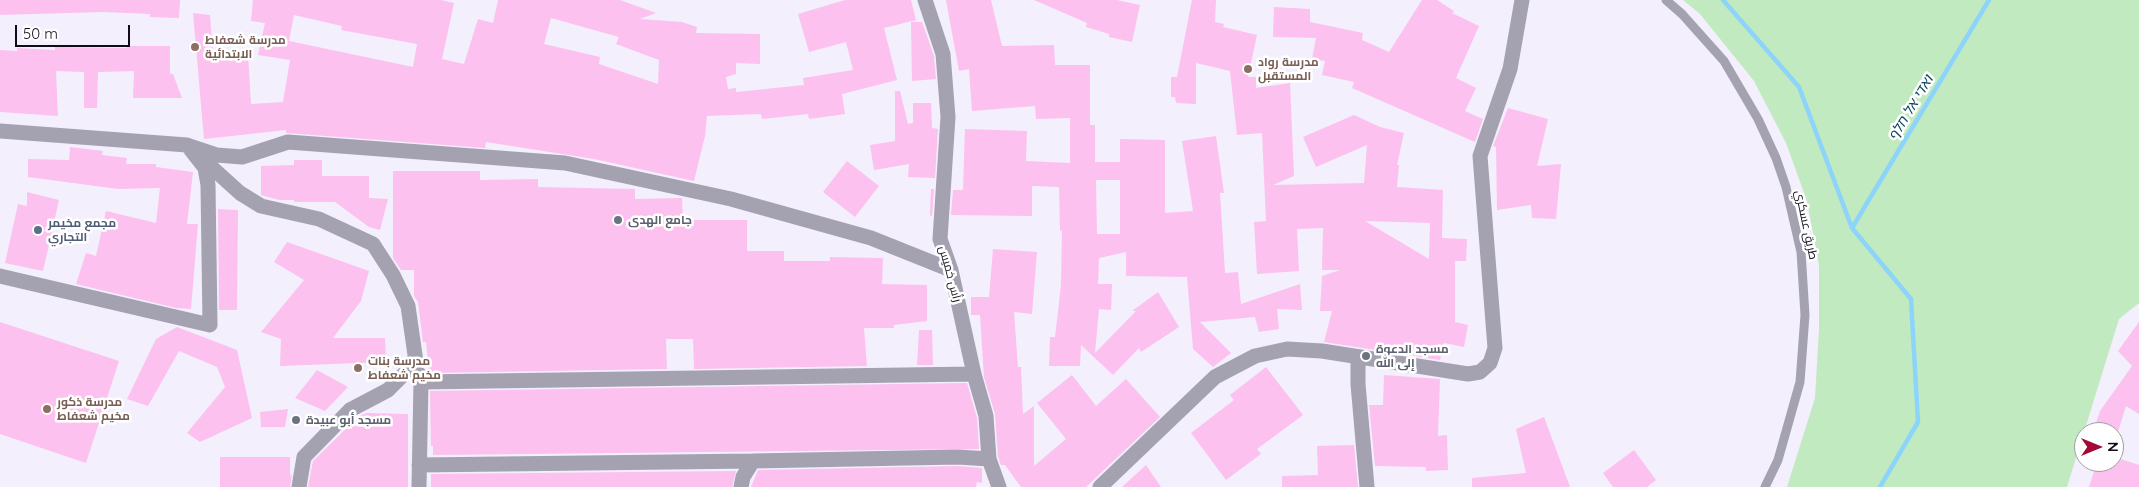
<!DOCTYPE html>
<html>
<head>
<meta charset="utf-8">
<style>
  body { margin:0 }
  #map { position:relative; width:2139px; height:487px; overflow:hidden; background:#f3effd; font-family:Quicksand,sans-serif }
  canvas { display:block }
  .north { position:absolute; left:2074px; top:422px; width:50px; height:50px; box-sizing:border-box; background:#fff; border:1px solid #9f9ea2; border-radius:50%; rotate:90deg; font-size:14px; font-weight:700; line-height:20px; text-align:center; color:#0f0c17 }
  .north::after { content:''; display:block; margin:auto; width:18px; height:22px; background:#a40836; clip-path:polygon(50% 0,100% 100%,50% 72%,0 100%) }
  .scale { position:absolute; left:15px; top:25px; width:115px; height:22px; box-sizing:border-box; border:2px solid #0f0c17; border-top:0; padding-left:6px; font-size:15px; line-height:18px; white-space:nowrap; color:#0f0c17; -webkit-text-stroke:4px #fff; paint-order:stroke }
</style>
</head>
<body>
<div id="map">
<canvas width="2139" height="487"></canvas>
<div class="north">N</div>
<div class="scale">50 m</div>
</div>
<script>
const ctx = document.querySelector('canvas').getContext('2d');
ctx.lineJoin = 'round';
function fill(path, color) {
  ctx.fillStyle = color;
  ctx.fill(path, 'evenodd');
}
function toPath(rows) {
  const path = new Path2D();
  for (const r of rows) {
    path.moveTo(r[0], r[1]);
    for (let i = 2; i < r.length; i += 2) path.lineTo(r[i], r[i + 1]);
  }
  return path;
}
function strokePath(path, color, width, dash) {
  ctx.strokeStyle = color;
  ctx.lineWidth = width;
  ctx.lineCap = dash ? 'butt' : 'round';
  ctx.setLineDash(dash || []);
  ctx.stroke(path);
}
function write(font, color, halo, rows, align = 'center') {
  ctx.font = font + ' Quicksand,Cairo,"Noto Sans Hebrew",sans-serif';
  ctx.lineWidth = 5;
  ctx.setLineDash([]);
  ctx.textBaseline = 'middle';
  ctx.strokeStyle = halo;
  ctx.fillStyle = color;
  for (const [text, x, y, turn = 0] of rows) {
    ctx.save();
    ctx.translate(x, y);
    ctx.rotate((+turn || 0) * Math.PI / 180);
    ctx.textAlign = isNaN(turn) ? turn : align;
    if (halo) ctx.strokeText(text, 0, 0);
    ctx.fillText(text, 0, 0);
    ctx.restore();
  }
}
fill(toPath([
  [1683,0,2139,0,2139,303,2119,319,2067,487,1787,487,1815,398,1819,328,1819,265,1807,201,1786,143,1754,81,1700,14]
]), '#c2eac0');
strokePath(toPath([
  [1723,0,1799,87,1852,228,1911,299,1918,422,1880,487],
  [1852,228,1989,0]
]), '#8dd4fa', 4.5);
fill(toPath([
  [0,0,180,0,179,18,150,17,150,14,104,12,0,15],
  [253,0,441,0,454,3,442,59,464,64,478,19,493,23,498,0,620,0,656,13,640,19,682,22,697,27,696,33,760,34,760,64,736,63,736,74,726,77,728,89,736,88,736,92,804,85,803,78,853,70,846,42,809,52,798,14,845,0,911,0,916,20,884,28,897,80,842,94,845,114,809,119,808,114,762,119,761,114,707,116,705,136,694,181,594,159,486,142,485,148,286,133,286,130,204,139,193,13,210,15,213,55,248,54,251,104,283,102,290,60,258,55,265,23,251,21],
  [294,15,342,26,341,30,417,44,413,67,289,41],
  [551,18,619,37,616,44,659,60,658,84,599,64,600,57,544,44],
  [946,0,991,0,1002,46,1054,45,1055,65,1090,65,1090,125,1095,125,1095,162,1120,162,1120,139,1165,140,1165,213,1193,211,1182,141,1216,136,1224,193,1220,193,1225,273,1238,272,1241,304,1300,284,1302,310,1277,309,1279,329,1259,332,1255,317,1200,322,1231,353,1213,367,1193,349,1187,277,1126,276,1126,252,1099,258,1098,284,1112,284,1111,310,1099,309,1095,353,1136,311,1132,311,1158,292,1179,327,1141,352,1139,348,1113,375,1081,345,1080,366,1049,366,1050,337,1055,337,1061,285,1062,230,1060,231,1059,187,1032,186,1032,216,951,215,953,190,963,190,965,129,1027,131,1026,161,1070,163,1070,118,1036,119,1035,106,972,111,969,69,959,71],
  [1096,180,1120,180,1120,234,1097,234],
  [1034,0,1117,0,1140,5,1132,42,1109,37,1109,34,1086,27,1087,23],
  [1192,0,1216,0,1215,22,1224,24,1223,27,1257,35,1248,77,1256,77,1256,88,1290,83,1294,176,1273,185,1364,183,1367,145,1316,167,1303,137,1354,115,1380,127,1404,133,1397,165,1399,165,1397,187,1443,190,1442,238,1467,239,1466,261,1455,261,1455,322,1468,325,1464,347,1444,343,1440,360,1324,342,1332,311,1320,311,1322,276,1340,270,1322,270,1323,228,1297,229,1299,271,1257,274,1254,222,1266,221,1262,133,1237,135,1230,71,1196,63,1196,104,1176,103,1175,97,1171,97,1171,77,1177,77],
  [1365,221,1430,223,1429,259],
  [1422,0,1437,0,1454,11,1452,13,1479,26,1456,78,1476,88,1465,111,1483,119,1475,142,1352,88,1354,82,1322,75,1325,61,1312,59,1316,38,1273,37,1274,7,1310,9,1310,22,1363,33,1362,40,1389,52],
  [911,22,922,22,934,56,936,79,912,81],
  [127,46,170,46,170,74,173,74,182,98,133,98,134,71,98,72,97,108,84,108,84,72,56,71,58,116,0,112,0,50,17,51,17,48,55,50,55,47,127,48],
  [895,91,900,91,908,124,913,123,913,103,931,103,932,128,938,129,935,178,908,177,909,164,874,170,870,145,895,141],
  [1508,108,1548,119,1537,166,1561,164,1556,219,1532,218,1531,205,1497,210,1496,147,1493,146],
  [70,147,103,151,102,155,127,158,126,164,156,164,156,167,193,172,187,224,198,224,191,309,176,308,76,284,86,253,96,256,106,211,156,223,160,188,118,189,28,177,28,159,69,160],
  [294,160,322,160,322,176,369,176,369,198,388,199,380,230,369,227,335,202,294,202,294,200,279,200,261,195,261,166,294,165],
  [847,161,879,186,855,217,823,192],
  [393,171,480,171,480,180,538,179,538,187,635,189,635,199,682,198,683,220,747,220,747,251,784,251,784,261,830,261,830,257,883,258,882,284,927,285,927,321,894,325,894,328,864,328,867,366,694,369,693,339,666,339,667,369,429,373,426,342,423,342,418,302,414,296,414,270,401,270,393,258],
  [931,189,934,189,932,216,930,215],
  [27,192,59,200,43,271,5,263,18,204,27,206],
  [218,209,238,210,237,310,219,310],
  [287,242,369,271,361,301,333,338,385,338,386,362,280,366,281,339,261,332,304,280,274,262],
  [993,249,1037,252,1032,314,1014,312,1018,367,1021,367,1023,414,1034,406,1034,466,1066,439,1037,403,1072,375,1096,406,1126,379,1160,417,1086,487,1021,487,1005,465,1001,465,998,457,995,414,984,377,980,315,971,315,971,297,989,297],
  [0,322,119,361,86,463,0,434],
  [2139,322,2139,414,2126,406,2118,432,2093,432,2100,411,2132,366,2118,351],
  [177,327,237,350,252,418,200,442,187,433,225,387,217,367,179,351,148,406,127,399,156,339],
  [919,330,932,330,933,365,917,365],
  [1266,367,1303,415,1257,449,1261,454,1226,480,1191,433,1234,400,1230,395],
  [317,370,348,387,325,411,295,398],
  [1384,375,1440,379,1438,436,1447,435,1448,470,1426,471,1426,467,1375,466,1369,405,1383,405],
  [967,383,977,418,979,449,433,455,433,446,431,446,430,391],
  [288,409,285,427,261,427,260,412],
  [367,413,408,414,408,487,308,487,313,461,359,416],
  [1544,417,1570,487,1472,487,1472,478,1526,473,1516,429],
  [1354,445,1358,487,1282,487,1282,476,1318,475,1317,446],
  [1634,450,1656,480,1647,487,1613,487,1603,473],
  [220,457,290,457,290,476,292,474,290,487,220,487],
  [2114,457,2139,465,2139,487,2089,487,2097,462,2114,462],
  [1146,465,1161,487,1122,487],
  [958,466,982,468,982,483,977,482,976,487,751,487,758,470],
  [736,471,732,487,431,487,431,474]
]), '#fcc1ef');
strokePath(toPath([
  [1666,0,1682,14,1724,61,1758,119,1776,158,1786,187,1801,252,1805,315,1800,382,1778,460,1765,487]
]), '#a4a1b0', 9);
strokePath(toPath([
  [925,0,943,54,948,117,940,239,951,270,974,374,986,416,989,459,999,487],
  [0,131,187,145,217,155,242,157,288,142,565,163,731,199,871,238,951,270],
  [0,276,210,325,208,185,205,168,187,145,240,193,261,206,319,219,373,244,393,275,408,306,416,362,388,390,350,410,304,457,299,487],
  [1358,357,1358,384,1367,487],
  [419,374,421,382,419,487],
  [421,382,974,374],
  [419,465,753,461],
  [741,487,743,477,753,461,958,457,989,459],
  [1100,487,1215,377,1255,356,1287,349,1322,351,1468,374,1480,372,1490,363,1495,348,1480,156,1510,69,1522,0]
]), '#a4a1b0', 15);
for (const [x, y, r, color] of [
  [195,47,5,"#8d6e63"],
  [1248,69,5,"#8d6e63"],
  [618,220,5,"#6b7280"],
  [38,230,5,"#5c6f8a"],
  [1366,356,5,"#6b7280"],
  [358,368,5,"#8d6e63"],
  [47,409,5,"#8d6e63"],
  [296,420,5,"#6b7280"]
]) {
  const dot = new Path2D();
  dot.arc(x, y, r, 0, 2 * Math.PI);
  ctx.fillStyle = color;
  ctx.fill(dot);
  strokePath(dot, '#fff', 2);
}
write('bold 12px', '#785e54', '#fff', [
  ["مدرسة شعفاط",205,40],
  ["الابتدائية",205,54],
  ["مدرسة رواد",1258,62],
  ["المستقبل",1258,76],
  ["مدرسة بنات",368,361],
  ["مخيم شعفاط",368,375],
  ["مدرسة ذكور",57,402],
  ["مخيم شعفاط",57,416]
], 'left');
write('bold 12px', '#5b616d', '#fff', [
  ["جامع الهدى",628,220],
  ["مسجد الدعوة",1376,349],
  ["إلى الله",1376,363],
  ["مسجد أبو عبيدة",306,420]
], 'left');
write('bold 12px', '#4e5e75', '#fff', [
  ["مجمع مخيمر",48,223],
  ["التجاري",48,237]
], 'left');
write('12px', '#0f0c17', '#fff', [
  ["طريق عسكري",1806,225,78],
  ["رأس خميس",950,274,75]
]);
write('italic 14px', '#0c4760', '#fff', [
  ["ואדי אל חלף",1911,108,-59]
]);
</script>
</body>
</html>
